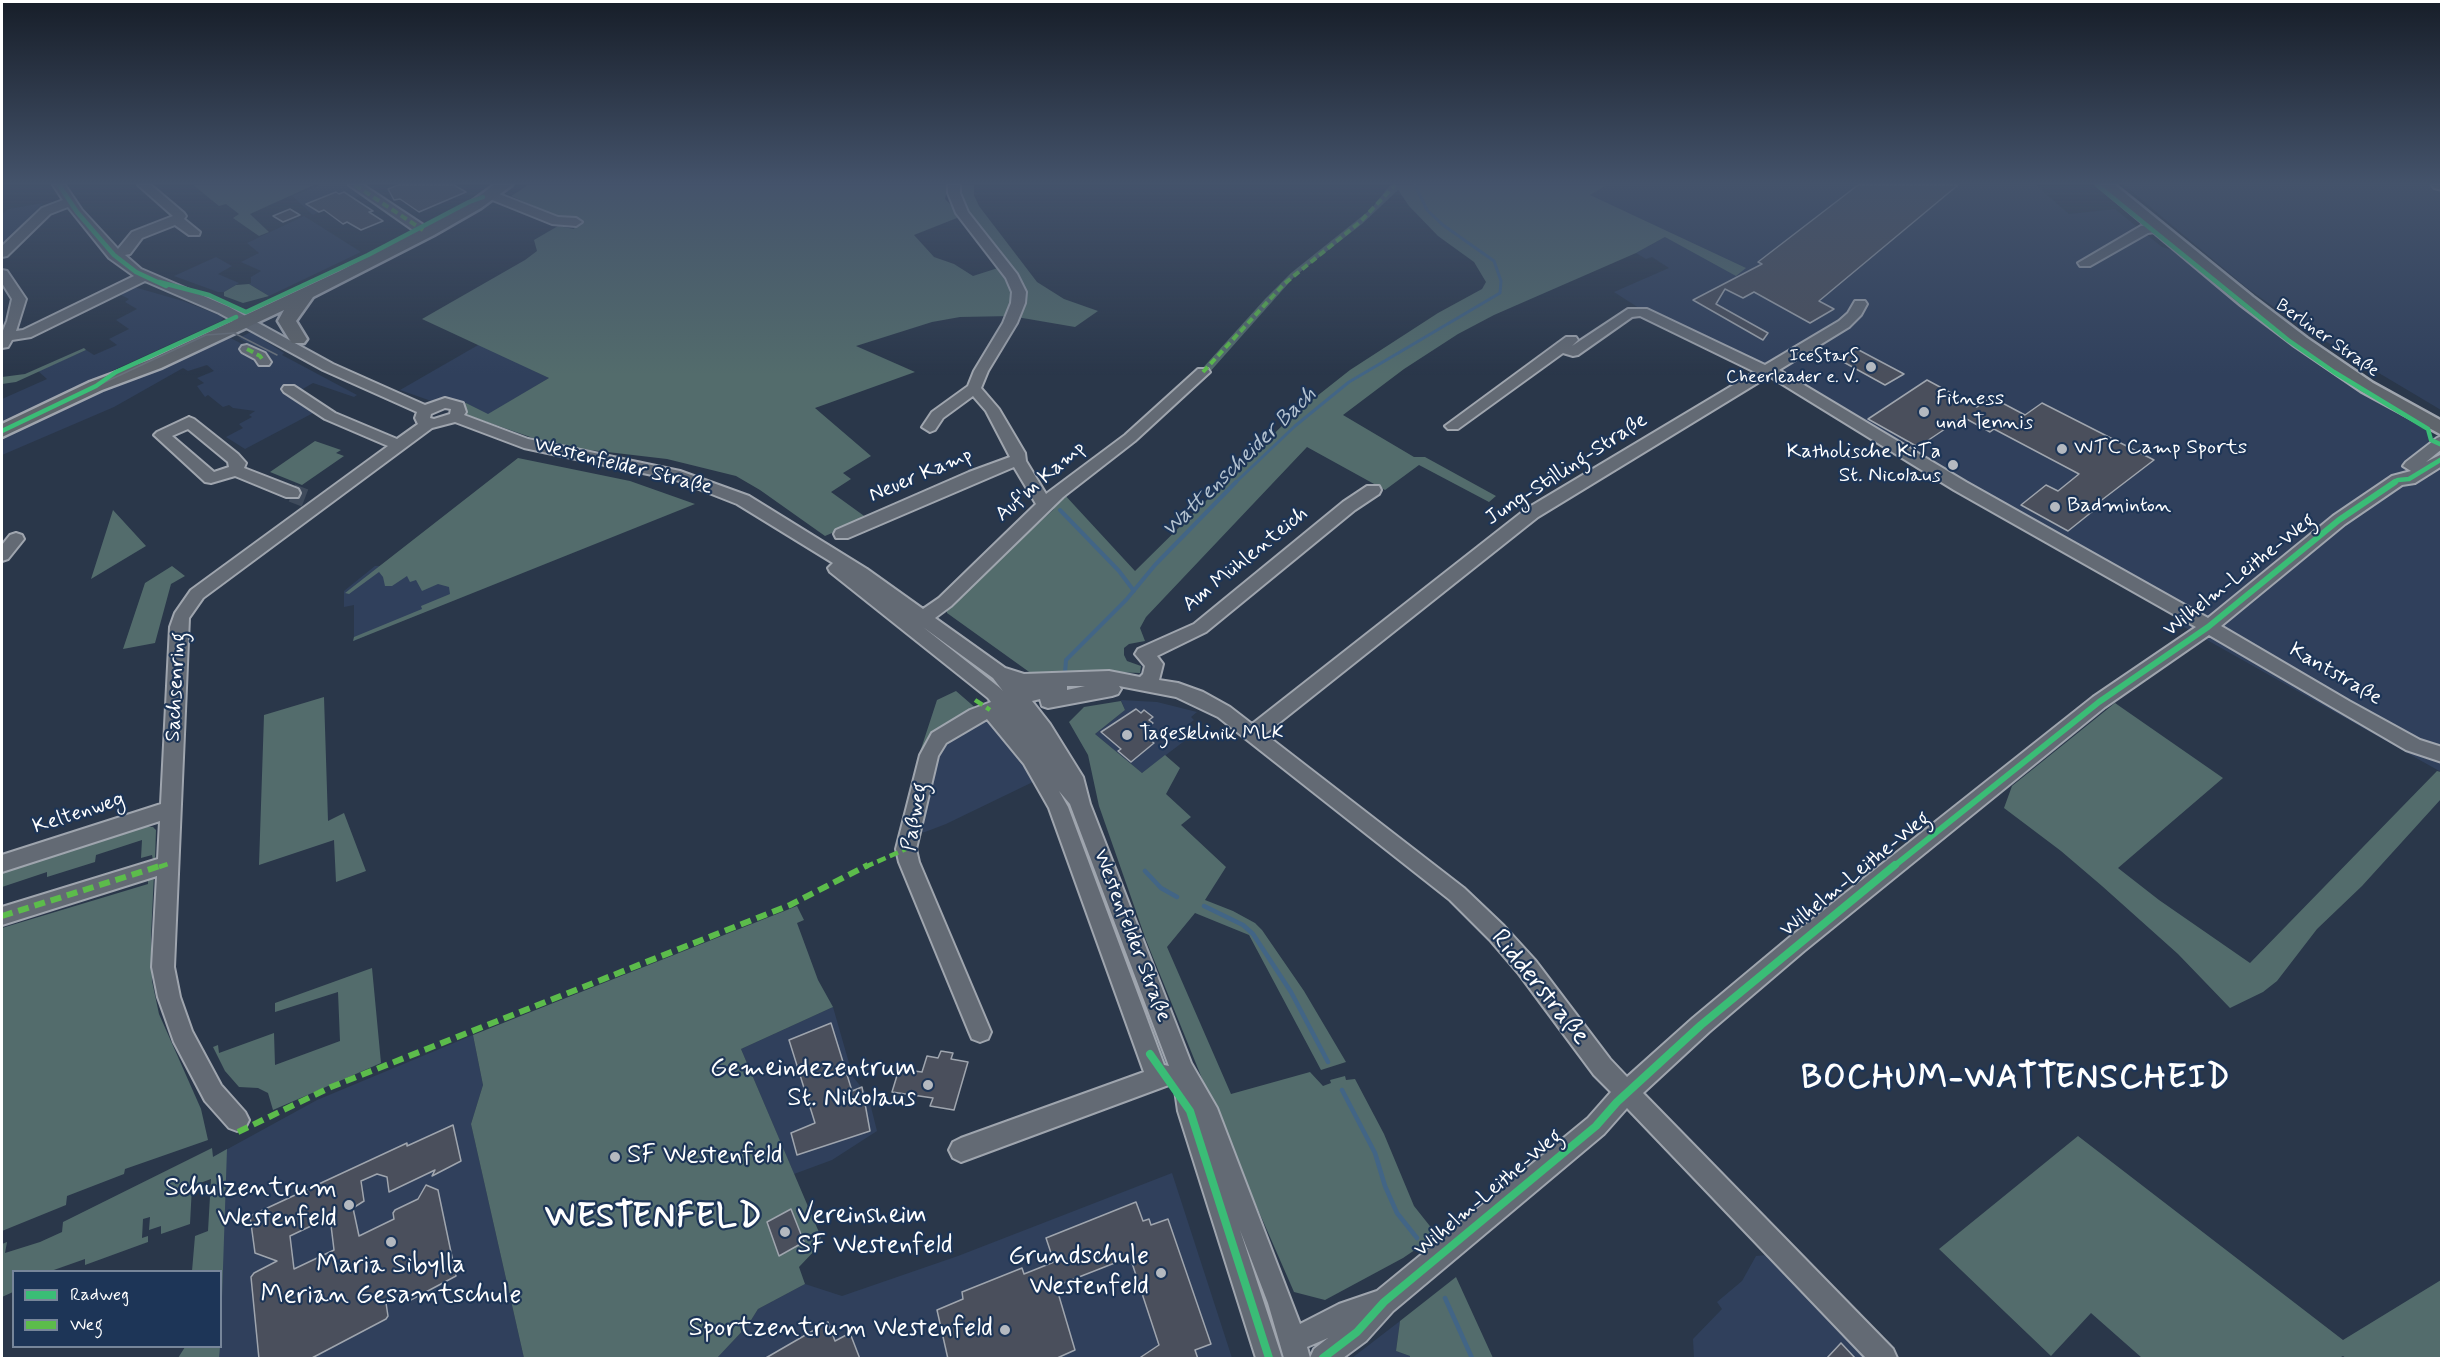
<!DOCTYPE html>
<html>
<head>
<meta charset="utf-8">
<style>
  body { margin:0 }
  #map { position:relative; width:2443px; height:1360px; overflow:hidden; background:#2a374a; font-family:Mynerve,sans-serif }
  canvas { display:block }
  .frame { position:absolute; inset:0; border:3px solid #fff; pointer-events:none }
  .legend { position:absolute; left:12px; top:1270px; width:210px; height:78px; box-sizing:border-box; background:#1d3557; border:2px solid #77869a; margin:0; padding:8px 10px; list-style:none; font-size:18px; color:#fff }
  .legend li { display:flex; align-items:center; gap:12px; height:30px }
  .legend b { width:30px; border:2px solid #77869a }
</style>
</head>
<body>
<div id="map">
<canvas width="2443" height="1360"></canvas>
<div class="frame"></div>
<ul class="legend">
<li><b style="height:8px;background:#3abd76"></b>Radweg</li>
<li><b style="height:8px;background:#5cbc4b"></b>Weg</li>
</ul>
</div>
<script>
const ctx = document.querySelector('canvas').getContext('2d');
ctx.lineJoin = 'round';
function fill(path, color) {
  ctx.fillStyle = color;
  ctx.fill(path, 'evenodd');
}
function toPath(rows) {
  const path = new Path2D();
  for (const r of rows) {
    path.moveTo(r[0], r[1]);
    for (let i = 2; i < r.length; i += 2) path.lineTo(r[i], r[i + 1]);
  }
  return path;
}
function strokePath(path, color, width, dash) {
  ctx.strokeStyle = color;
  ctx.lineWidth = width;
  ctx.lineCap = dash ? 'butt' : 'round';
  ctx.setLineDash(dash || []);
  ctx.stroke(path);
}
function write(font, color, halo, rows, align = 'center') {
  ctx.font = font + ' Mynerve,sans-serif';
  ctx.lineWidth = 4.5;
  ctx.setLineDash([]);
  ctx.textBaseline = 'middle';
  ctx.strokeStyle = halo;
  ctx.fillStyle = color;
  for (const [text, x, y, turn = 0] of rows) {
    ctx.save();
    ctx.translate(x, y);
    ctx.rotate((+turn || 0) * Math.PI / 180);
    ctx.textAlign = isNaN(turn) ? turn : align;
    if (halo) ctx.strokeText(text, 0, 0);
    ctx.fillText(text, 0, 0);
    ctx.restore();
  }
}
fill(toPath([
  [320,185,350,185,365,194,313,215,292,196],
  [1607,185,2036,185,2069,214,2115,209,2162,247,2173,250,2286,342,2377,402,2418,425,2441,442,2441,772,2184,627,2185,622,2182,618,1828,415,1840,408,1765,363,1760,366,1656,314,1639,308,1614,292,1669,268,1652,257,1646,259,1636,253,1665,237,1589,195],
  [2124,185,2441,185,2441,410,2305,329,2247,288],
  [43,203,6,243,2,240,2,214,8,209],
  [304,216,361,252,269,296,249,284,251,283,251,277,261,271,241,262,259,253,247,243],
  [216,257,232,266,218,274,239,283,224,292,218,292,174,276],
  [134,287,183,301,224,317,221,321,2,421,2,399,47,379,38,371,86,350,94,355,117,345,109,339,129,329,116,320,137,309,125,302,129,299,117,293],
  [251,332,284,353,282,355,357,395,354,397,313,383,291,396,315,412,245,449,226,437,243,428,239,424,252,417,249,415,255,411,233,408,229,405,223,407,208,395,205,397,197,386,204,383,197,378,214,371,207,365,188,371,183,368,114,407,2,455,2,438,224,335,267,356,239,338],
  [480,344,549,378,488,415,466,403,434,402,400,390],
  [375,566,384,566,470,588,354,641,354,605,344,607,344,591],
  [1121,700,1157,702,1197,712,1191,717,1194,720,1186,726,1195,733,1142,773,1095,734,1125,710],
  [985,719,991,721,1037,780,946,824,925,832,914,834,941,744],
  [833,1007,853,1077,868,1095,877,1131,832,1160,794,1174,741,1049],
  [473,1035,483,1085,471,1124,524,1358,200,1358,201,1347,220,1346,220,1272,213,1157,317,1100],
  [1172,1173,1232,1358,717,1358,748,1325,758,1309,805,1284,842,1296,958,1256],
  [1766,1255,1864,1358,1694,1358,1693,1339,1722,1309,1717,1302,1742,1281,1756,1256],
  [1400,1321,1396,1351,1410,1356,1410,1358,1352,1358]
]), '#30405c');
fill(toPath([
  [193,185,314,185,250,214,269,232,259,236,233,218,239,214,226,204,219,206],
  [528,185,946,185,948,186,945,199,962,216,914,235,934,257,954,264,973,276,1001,267,957,196,956,185,974,185,974,195,979,206,1037,282,1064,299,1098,311,1075,327,1011,316,960,317,932,322,856,346,915,372,815,408,871,456,843,473,851,479,831,492,867,518,825,536,760,490,736,476,667,459,556,446,467,415,463,404,466,403,488,414,549,378,422,319,525,260,537,251,534,240,558,226,574,229,576,222,574,216,561,218,511,196],
  [1390,185,1607,185,1590,195,1746,268,1736,276,1665,237,1636,253,1494,315,1458,334,1404,369,1343,415,1414,457,1425,457,1496,496,1489,502,1419,465,1385,490,1307,447,1146,617,1140,628,1145,641,1129,644,1124,648,1124,655,1127,661,1141,666,1140,673,1088,671,1032,674,947,613,947,607,1053,510,1063,493,1135,571,1293,415,1350,370,1438,313,1482,289,1486,282,1474,262,1438,236,1409,206,1398,190,1362,224,1295,276,1208,374,1200,371,1265,299,1291,273,1371,209],
  [249,284,269,296,243,303,224,296,224,292,236,285],
  [84,348,86,350,16,382,2,384,2,377,25,374],
  [315,441,341,450,336,453,344,456,302,485,270,472],
  [518,458,630,481,695,504,353,641,354,637,422,609,421,606,450,594,449,587,438,584,422,591,416,580,410,582,407,576,392,586,385,586,383,577,379,572,349,594,345,593],
  [113,510,146,546,91,579],
  [172,566,185,576,171,584,155,643,123,649,145,583],
  [956,691,978,710,938,731,920,752,937,700],
  [324,697,328,821,344,813,366,871,336,882,334,840,259,865,264,715],
  [1121,701,1125,710,1095,734,1142,773,1165,755,1180,768,1166,794,1191,817,1181,825,1226,867,1205,900,1233,911,1255,923,1262,930,1304,991,1346,1062,1321,1070,1249,935,1195,913,1167,947,1231,1094,1310,1072,1323,1086,1331,1083,1330,1080,1345,1076,1346,1080,1355,1079,1384,1134,1414,1206,1437,1235,1403,1258,1325,1300,1294,1292,1218,1118,1146,940,1099,806,1088,755,1069,722,1084,707],
  [2115,703,2223,778,2118,868,2159,900,2250,963,2437,771,2441,772,2441,799,2362,886,2317,929,2277,981,2263,992,2230,1008,2178,954,2102,886,2061,851,2004,808,2012,786],
  [143,826,153,827,156,830,155,859,153,860,152,855,141,858,142,840,96,855,95,862,47,877,47,872,2,887,2,872],
  [154,874,151,936,152,981,159,1014,201,1109,208,1140,125,1169,124,1174,67,1196,66,1205,2,1231,2,928,148,884,148,876],
  [797,906,804,920,797,923,818,980,833,1007,741,1049,821,1237,818,1247,799,1267,805,1284,758,1309,748,1325,717,1358,524,1358,471,1124,483,1085,473,1035],
  [372,968,381,1063,273,1110,268,1093,258,1088,239,1087,225,1071,213,1047,218,1045,219,1053,274,1033,275,1065,340,1041,338,992,275,1012,275,1003],
  [2078,1136,2343,1340,2441,1280,2441,1358,2346,1358,2343,1356,2339,1358,2142,1358,2091,1313,2051,1356,1939,1249],
  [212,1148,213,1157,227,1149,221,1327,220,1272,192,1271,195,1236,208,1231,211,1179,192,1186,190,1224,161,1234,161,1226,149,1230,150,1217,143,1219,142,1238,148,1236,148,1242,85,1265,85,1259,51,1271,14,1272,13,1292,2,1297,2,1244,7,1242,5,1253,40,1242,62,1232,63,1222],
  [1456,1277,1493,1358,1410,1358,1410,1356,1396,1351,1400,1321],
  [185,1347,220,1347,219,1358,178,1358]
]), '#536c6c');
strokePath(toPath([
  [1235,483,1295,426,1349,382,1500,293,1501,281,1494,261,1443,225,1427,210,1415,185]
]), '#426586', 3);
strokePath(toPath([
  [1060,510,1119,571,1134,591],
  [1065,673,1066,660,1126,600,1155,565,1236,482]
]), '#426586', 4);
strokePath(toPath([
  [1145,871,1161,888,1177,897],
  [1204,906,1243,925,1253,934,1291,992,1328,1062],
  [1342,1090,1375,1153,1385,1186,1397,1213,1417,1238],
  [1445,1298,1472,1358]
]), '#426586', 4.5);
const building = toPath([
  [398,185,454,185,466,192,419,212,400,199,394,200,388,189,398,185],
  [1858,185,1958,185,1819,301,1834,309,1810,323,1754,292,1743,298,1725,289,1716,304,1768,333,1763,340,1693,300,1762,264,1758,262,1858,185],
  [336,192,339,194,344,192,373,211,369,212,383,221,361,230,347,222,343,224,324,210,319,212,306,204,336,192],
  [290,209,300,215,283,222,273,216,290,209],
  [1855,348,1904,374,1885,385,1838,359,1855,348],
  [1927,380,1977,407,1991,397,2025,415,2042,403,2154,460,2090,509,2093,511,2068,531,2021,505,2046,485,2058,491,2079,474,1994,429,1990,432,1963,417,1918,447,1868,419,1927,380],
  [1136,709,1141,713,1144,710,1153,717,1149,720,1153,723,1147,728,1152,732,1146,737,1154,743,1131,762,1118,751,1121,749,1101,732,1136,709],
  [831,1023,852,1091,862,1087,870,1131,797,1155,791,1133,815,1123,789,1040,831,1023],
  [941,1051,953,1053,951,1059,968,1062,954,1110,930,1106,933,1098,892,1092,899,1069,922,1072,927,1056,938,1058,941,1051],
  [453,1125,461,1161,432,1176,435,1170,389,1192,387,1177,377,1174,361,1181,364,1201,353,1208,359,1236,394,1219,393,1213,395,1210,418,1199,426,1185,438,1190,456,1276,407,1302,406,1293,386,1303,388,1316,386,1319,310,1359,259,1359,251,1277,254,1273,277,1261,255,1253,250,1216,407,1143,407,1146,453,1125],
  [330,1217,334,1250,294,1269,290,1236,330,1217],
  [1136,1202,1143,1221,1149,1219,1151,1225,1168,1219,1211,1344,1195,1350,1198,1359,1138,1359,1159,1345,1130,1257,1056,1286,1075,1350,1055,1359,948,1359,937,1310,963,1299,962,1292,1022,1268,1024,1274,1054,1262,1046,1238,1136,1202],
  [791,1209,804,1242,779,1256,767,1222,791,1209],
  [828,1322,835,1341,850,1333,860,1359,764,1359,828,1322],
  [1841,1343,1856,1359,1826,1359,1841,1343]
]);
fill(building, '#4a4f5c');
strokePath(building, '#9fa5ae', 1.5);
strokePath(toPath([
  [292,493,305,498]
]), '#3f4b5c', 18, [18, 9]);
const minor = toPath([
  [53,185,65,185,82,210,118,249,132,232,173,216,138,185,151,185,184,213,186,216,184,219,200,232,199,235,189,235,175,225,142,238,130,254,125,255,141,269,229,307,333,364,425,405,445,398,463,403,466,412,464,415,528,439,680,471,749,496,867,569,923,609,939,598,1036,504,1014,467,848,538,836,538,834,534,836,530,969,472,1010,457,986,411,973,396,943,418,935,430,930,432,922,427,932,412,968,386,974,371,1003,323,1011,303,1012,292,1006,278,956,213,948,193,948,185,960,185,960,193,968,212,1017,274,1026,292,1025,303,1017,323,988,371,981,388,999,409,1025,453,1026,461,1046,494,1125,435,1198,369,1208,369,1210,372,1135,441,1063,497,951,606,935,618,1005,668,1024,674,1109,671,1140,677,1143,674,1145,666,1135,654,1138,649,1194,624,1343,502,1367,486,1379,486,1381,490,1379,494,1355,510,1206,632,1157,656,1163,664,1159,680,1178,683,1203,692,1230,707,1252,724,1526,509,1755,372,1640,316,1632,317,1578,355,1573,356,1563,353,1458,429,1448,429,1445,426,1566,337,1576,337,1578,340,1572,346,1628,309,1647,309,1765,365,1839,321,1848,313,1855,301,1865,301,1867,304,1861,315,1849,327,1779,370,1966,482,2208,618,2333,516,2392,476,2411,471,2403,466,2406,462,2437,438,2442,436,2442,449,2426,462,2442,454,2442,466,2415,483,2402,485,2345,524,2221,626,2349,701,2420,740,2442,747,2442,762,2406,750,2209,635,2105,707,1804,951,1709,1032,1643,1093,1893,1349,1897,1358,1866,1358,1627,1108,1604,1134,1393,1311,1366,1341,1343,1358,1310,1358,1314,1349,1328,1338,1307,1347,1310,1358,1284,1358,1268,1303,1240,1230,1282,1358,1256,1358,1178,1111,1174,1083,961,1162,953,1158,949,1150,953,1142,961,1138,1144,1072,1049,808,1024,764,987,719,946,743,938,756,916,849,919,862,991,1032,988,1039,980,1042,972,1039,969,1032,899,862,896,849,920,755,932,733,970,710,991,702,988,698,830,572,828,568,833,563,737,504,676,480,524,448,455,422,432,428,203,598,189,618,174,967,180,997,192,1031,221,1085,245,1112,249,1120,245,1128,237,1131,229,1128,205,1101,174,1042,158,997,152,967,157,876,2,925,2,907,158,859,160,821,2,872,2,855,161,804,170,627,175,613,191,590,388,446,325,419,284,392,282,389,284,386,294,386,335,413,397,439,418,424,415,418,417,412,323,370,219,313,145,281,31,337,12,340,8,347,2,348,2,333,7,321,12,299,2,283,2,270,7,271,26,299,16,331,23,330,134,276,109,258,68,207,50,214,7,256,2,257,2,246,42,208,63,200,53,185],
  [1769,376,1954,490,2196,627,2093,697,1790,937,1693,1018,1627,1077,1610,1059,1535,960,1504,926,1464,888,1265,734,1538,517,1769,376],
  [445,408,451,409,450,414,434,419,430,418,431,414,445,408],
  [923,627,993,678,1003,691,1000,688,923,627],
  [1067,686,1085,686,1067,690,1067,686],
  [1119,686,1176,697,1218,717,1450,900,1490,940,1519,974,1594,1075,1611,1092,1588,1118,1377,1291,1339,1304,1300,1324,1217,1108,1191,1063,1090,804,1083,777,1050,724,1032,701,1040,699,1042,706,1048,708,1112,696,1118,694,1121,689,1119,686],
  [1059,791,1070,804,1169,1066,1164,1065,1068,807,1059,791],
  [349,185,363,185,434,232,428,236,416,232,349,185],
  [2432,185,2442,185,2442,190,2434,188,2432,185],
  [489,190,558,217,576,218,582,222,576,226,552,224,485,197,483,194,489,190],
  [2157,224,2163,228,2161,231,2148,233,2090,266,2080,266,2078,263,2141,226,2157,224],
  [247,345,265,353,271,362,269,365,259,365,255,359,242,352,240,349,242,346,247,345],
  [189,417,194,419,238,454,246,463,244,468,298,489,300,493,298,497,286,497,235,476,211,483,205,482,154,435,157,432,189,417],
  [188,429,228,462,229,467,214,472,172,436,188,429],
  [16,533,22,535,24,539,8,559,2,561,2,545,10,535,16,533]
]);
const major = toPath([
  [494,185,512,185,481,208,434,235,313,297,296,321,307,339,304,343,292,343,289,339,278,321,284,310,161,368,102,390,2,437,2,424,90,382,149,360,340,271,471,202,494,185],
  [2098,185,2115,185,2253,297,2307,338,2373,383,2442,421,2442,435,2361,391,2295,346,2241,305,2098,185]
]);
strokePath(minor, '#9fa5ae', 4);
strokePath(major, '#9fa5ae', 5);
fill(minor, '#636a74');
fill(major, '#5f656c');
strokePath(toPath([
  [2,430,206,335,234,333,277,355]
]), '#6a727c', 1.5);
strokePath(toPath([
  [355,185,423,230],
  [247,349,260,356,264,362],
  [1203,372,1284,284,1360,222,1395,185]
]), '#5cbc4b', 4, [7, 4]);
strokePath(toPath([
  [975,700,990,710],
  [159,867,168,864],
  [865,867,906,849]
]), '#5cbc4b', 4.5, [9, 4.5]);
strokePath(toPath([
  [2,916,163,865],
  [238,1132,331,1087,790,905,868,865]
]), '#5cbc4b', 6, [11, 6]);
strokePath(toPath([
  [59,185,77,212,114,255,136,272,166,286],
  [2097,185,2288,340,2334,372,2428,429,2431,440,2442,445],
  [159,282,209,295,246,312,368,255,469,202,483,197],
  [2,431,96,386,116,372,236,317],
  [2393,483,2398,480,2409,479,2442,459]
]), '#3abd76', 4.5);
strokePath(toPath([
  [1893,867,2099,702,2208,627,2339,520,2395,482]
]), '#3abd76', 6);
strokePath(toPath([
  [1150,1054,1190,1111,1269,1358],
  [1323,1358,1357,1332,1384,1302,1596,1126,1617,1102,1701,1025,1895,865]
]), '#3abd76', 8);
const sky = ctx.createLinearGradient(0, 0, 0, 375);
sky.addColorStop(0, '#171e29');
sky.addColorStop(0.49, '#44536b');
sky.addColorStop(1, '#44536b00');
ctx.fillStyle = sky;
ctx.fillRect(0, 0, 2443, 375);
for (const [x, y, r, color] of [
  [1871,367,6,"#b4b9c0"],
  [1924,412,6,"#b4b9c0"],
  [2062,449,6,"#b4b9c0"],
  [1953,465,6,"#b4b9c0"],
  [2055,507,6,"#b4b9c0"],
  [1127,735,6,"#b4b9c0"],
  [928,1085,6,"#b4b9c0"],
  [615,1157,6,"#b4b9c0"],
  [349,1205,6,"#b4b9c0"],
  [785,1232,6,"#b4b9c0"],
  [391,1242,6,"#b4b9c0"],
  [1161,1273,6,"#b4b9c0"],
  [1005,1330,6,"#b4b9c0"]
]) {
  const dot = new Path2D();
  dot.arc(x, y, r, 0, 2 * Math.PI);
  ctx.fillStyle = color;
  ctx.fill(dot);
  strokePath(dot, '#1d3557', 2);
}
write('18px', '#fff', '#1d3557', [
  ["Berliner Straße",2327,339,35]
]);
write('18px', '#fff', '#1d3557', [
  ["IceStarS",1859,357],
  ["Cheerleader e. V.",1859,378]
], 'right');
write('21px', '#fff', '#1d3557', [
  ["Fitness",1936,400],
  ["und Tennis",1936,424],
  ["WTC Camp Sports",2074,449],
  ["Katholische KiTa",1941,453,"right"],
  ["St. Nicolaus",1941,477,"right"],
  ["Badminton",2067,507],
  ["Tagesklinik MLK",1139,735]
], 'left');
write('21px', '#fff', '#1d3557', [
  ["Westenfelder Straße",623,467,14],
  ["Jung-Stilling-Straße",1567,470,-33],
  ["Neuer Kamp",921,476,-23],
  ["Auf'm Kamp",1041,482,-41],
  ["Am Mühlenteich",1246,560,-39],
  ["Wilhelm-Leithe-Weg",2240,576,-38],
  ["Kantstraße",2335,675,30],
  ["Sachsenring",177,687,-87],
  ["Keltenweg",79,814,-18],
  ["Paßweg",916,817,-80],
  ["Wilhelm-Leithe-Weg",1856,875,-39],
  ["Westenfelder Straße",1131,936,69],
  ["Wilhelm-Leithe-Weg",1489,1194,-40]
]);
write('italic 22px', '#b4c3d1', '#1d3557', [
  ["Wattenscheider Bach",1240,463,-44]
]);
write('26px', '#fff', '#1d3557', [
  ["Ridderstraße",1539,988,51]
]);
write('26px', '#fff', '#1d3557', [
  ["Gemeindezentrum",916,1070],
  ["St. Nikolaus",916,1100],
  ["SF Westenfeld",627,1157,"left"],
  ["Schulzentrum",337,1190],
  ["Westenfeld",337,1220],
  ["Vereinsheim",797,1217,"left"],
  ["SF Westenfeld",797,1247,"left"],
  ["Grundschule",1149,1258],
  ["Westenfeld",1149,1288],
  ["Maria Sibylla",391,1267,"center"],
  ["Merian Gesamtschule",391,1297,"center"],
  ["Sportzentrum Westenfeld",993,1330]
], 'right');
ctx.letterSpacing = '1.5px';
write('bold 33px', '#fff', '#1d3557', [
  ["BOCHUM-WATTENSCHEID",2016,1080],
  ["WESTENFELD",654,1219]
]);
ctx.letterSpacing = '0px';
</script>
</body>
</html>
